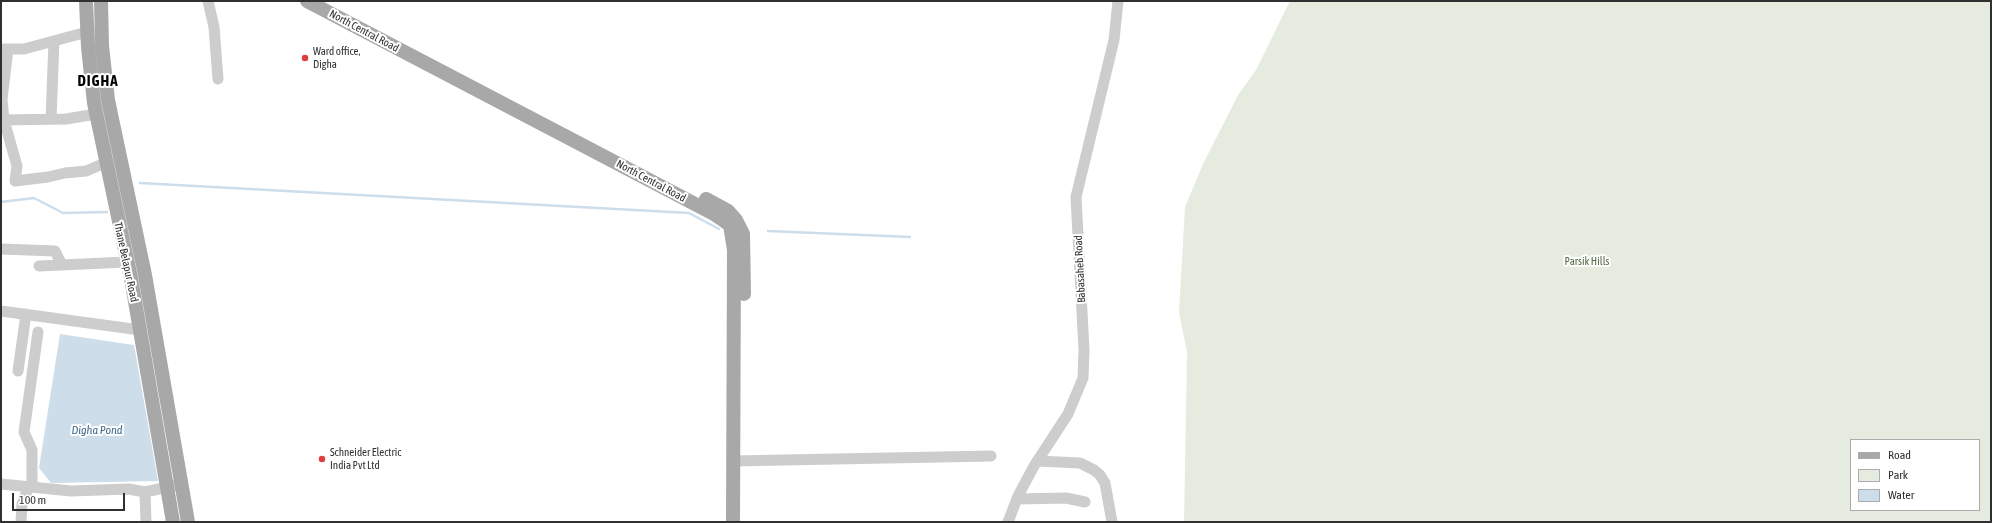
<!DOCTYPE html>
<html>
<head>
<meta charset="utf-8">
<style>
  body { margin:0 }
  #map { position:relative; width:1992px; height:523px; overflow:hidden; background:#fff; font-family:"Asap Condensed",sans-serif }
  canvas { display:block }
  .frame { position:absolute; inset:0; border:2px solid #303030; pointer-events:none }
  .legend { position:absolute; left:1850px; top:439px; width:130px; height:72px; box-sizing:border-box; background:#fff; border:1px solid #acacac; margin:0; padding:5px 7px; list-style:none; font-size:12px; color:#303030 }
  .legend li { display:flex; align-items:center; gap:8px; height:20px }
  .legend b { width:20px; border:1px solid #acacac }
  .scale { position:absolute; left:12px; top:493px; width:113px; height:18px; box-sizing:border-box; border:2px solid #303030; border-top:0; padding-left:5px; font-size:12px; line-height:14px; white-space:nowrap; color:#303030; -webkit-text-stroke:3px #fff; paint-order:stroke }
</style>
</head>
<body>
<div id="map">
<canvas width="1992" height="523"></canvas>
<div class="frame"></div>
<ul class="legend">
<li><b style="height:5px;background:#a8a8a8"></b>Road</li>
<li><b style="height:11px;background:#e5ecdf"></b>Park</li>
<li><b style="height:11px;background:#cdddea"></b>Water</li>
</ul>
<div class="scale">100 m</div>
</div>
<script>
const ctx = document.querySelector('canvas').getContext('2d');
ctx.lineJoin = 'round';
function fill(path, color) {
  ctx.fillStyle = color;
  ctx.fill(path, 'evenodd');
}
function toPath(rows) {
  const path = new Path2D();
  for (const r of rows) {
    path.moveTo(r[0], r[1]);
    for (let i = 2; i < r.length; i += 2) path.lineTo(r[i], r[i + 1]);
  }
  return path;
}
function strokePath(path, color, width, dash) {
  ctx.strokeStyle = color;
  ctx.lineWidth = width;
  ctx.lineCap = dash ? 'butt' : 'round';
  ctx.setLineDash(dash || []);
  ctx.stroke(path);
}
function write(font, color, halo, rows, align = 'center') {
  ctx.font = font + ' "Asap Condensed",sans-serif';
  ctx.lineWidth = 4;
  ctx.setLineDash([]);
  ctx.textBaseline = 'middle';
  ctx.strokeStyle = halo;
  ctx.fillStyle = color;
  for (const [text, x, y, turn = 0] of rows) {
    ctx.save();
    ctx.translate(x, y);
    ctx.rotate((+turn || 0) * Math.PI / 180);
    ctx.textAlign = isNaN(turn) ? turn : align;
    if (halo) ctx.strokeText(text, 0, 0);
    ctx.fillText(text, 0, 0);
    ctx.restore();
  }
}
fill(toPath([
  [1290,1,1991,1,1991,522,1184,522,1187,352,1179,312,1185,207,1203,164,1238,95,1256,70],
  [1851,440,1979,440,1979,510,1851,510]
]), '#e5ecdf');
fill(toPath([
  [60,334,134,345,158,481,51,483,39,468]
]), '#cdddea');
strokePath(toPath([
  [140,183,689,213,719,229],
  [1,202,34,198,63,213,107,212],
  [768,231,910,237]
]), '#cdddea', 2.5);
strokePath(toPath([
  [208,1,214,27,218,79],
  [1,49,24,49,87,32],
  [8,49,2,99,4,120,17,166,15,181,48,177,65,173,86,171,105,163],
  [51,119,54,41],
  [1,120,66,119,96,114],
  [1,249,55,251,62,265],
  [39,266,127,262],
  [1,311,140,330],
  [18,371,26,314],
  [732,461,991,456],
  [1037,461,1080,463,1094,470,1100,475,1105,483,1112,522],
  [1,484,71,491,129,489,145,492,182,484],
  [32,487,32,450,24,432,38,332],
  [145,492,146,522],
  [1017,499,1066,498,1085,502],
  [21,522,22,504,29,486],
  [1008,522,1018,496,1034,466,1068,414,1083,378,1084,350,1076,197,1114,40,1118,1]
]), '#cdcdcd', 11);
strokePath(toPath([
  [86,1,88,47,94,103,131,278,173,522],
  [101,1,102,46,108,100,145,275,188,522],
  [307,1,714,214,730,225,734,250,733,522],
  [706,199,728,211,736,220,743,234,744,294]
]), '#a8a8a8', 14);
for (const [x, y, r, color] of [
  [305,58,4,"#db3f40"],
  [322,459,4,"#db3f40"]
]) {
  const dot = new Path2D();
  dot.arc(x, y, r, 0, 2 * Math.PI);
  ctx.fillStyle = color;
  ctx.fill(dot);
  strokePath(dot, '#fff', 1.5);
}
write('11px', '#303030', '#fff', [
  ["North Central Road",364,31,28],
  ["North Central Road",651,181,28],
  ["Thane Belapur Road",126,262,78],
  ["Babasaheb Road",1080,269,-93]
]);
write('11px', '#303030', '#fff', [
  ["Ward office,",313,52],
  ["Digha",313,65],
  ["Schneider Electric",330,453],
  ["India Pvt Ltd",330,466]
], 'left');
write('11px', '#516940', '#fff', [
  ["Parsik Hills",1587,262]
]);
write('italic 12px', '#436c8e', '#fff', [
  ["Digha Pond",97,430]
]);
ctx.letterSpacing = '1px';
write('bold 15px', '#000', '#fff', [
  ["DIGHA",98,81]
]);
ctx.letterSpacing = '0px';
</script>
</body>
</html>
